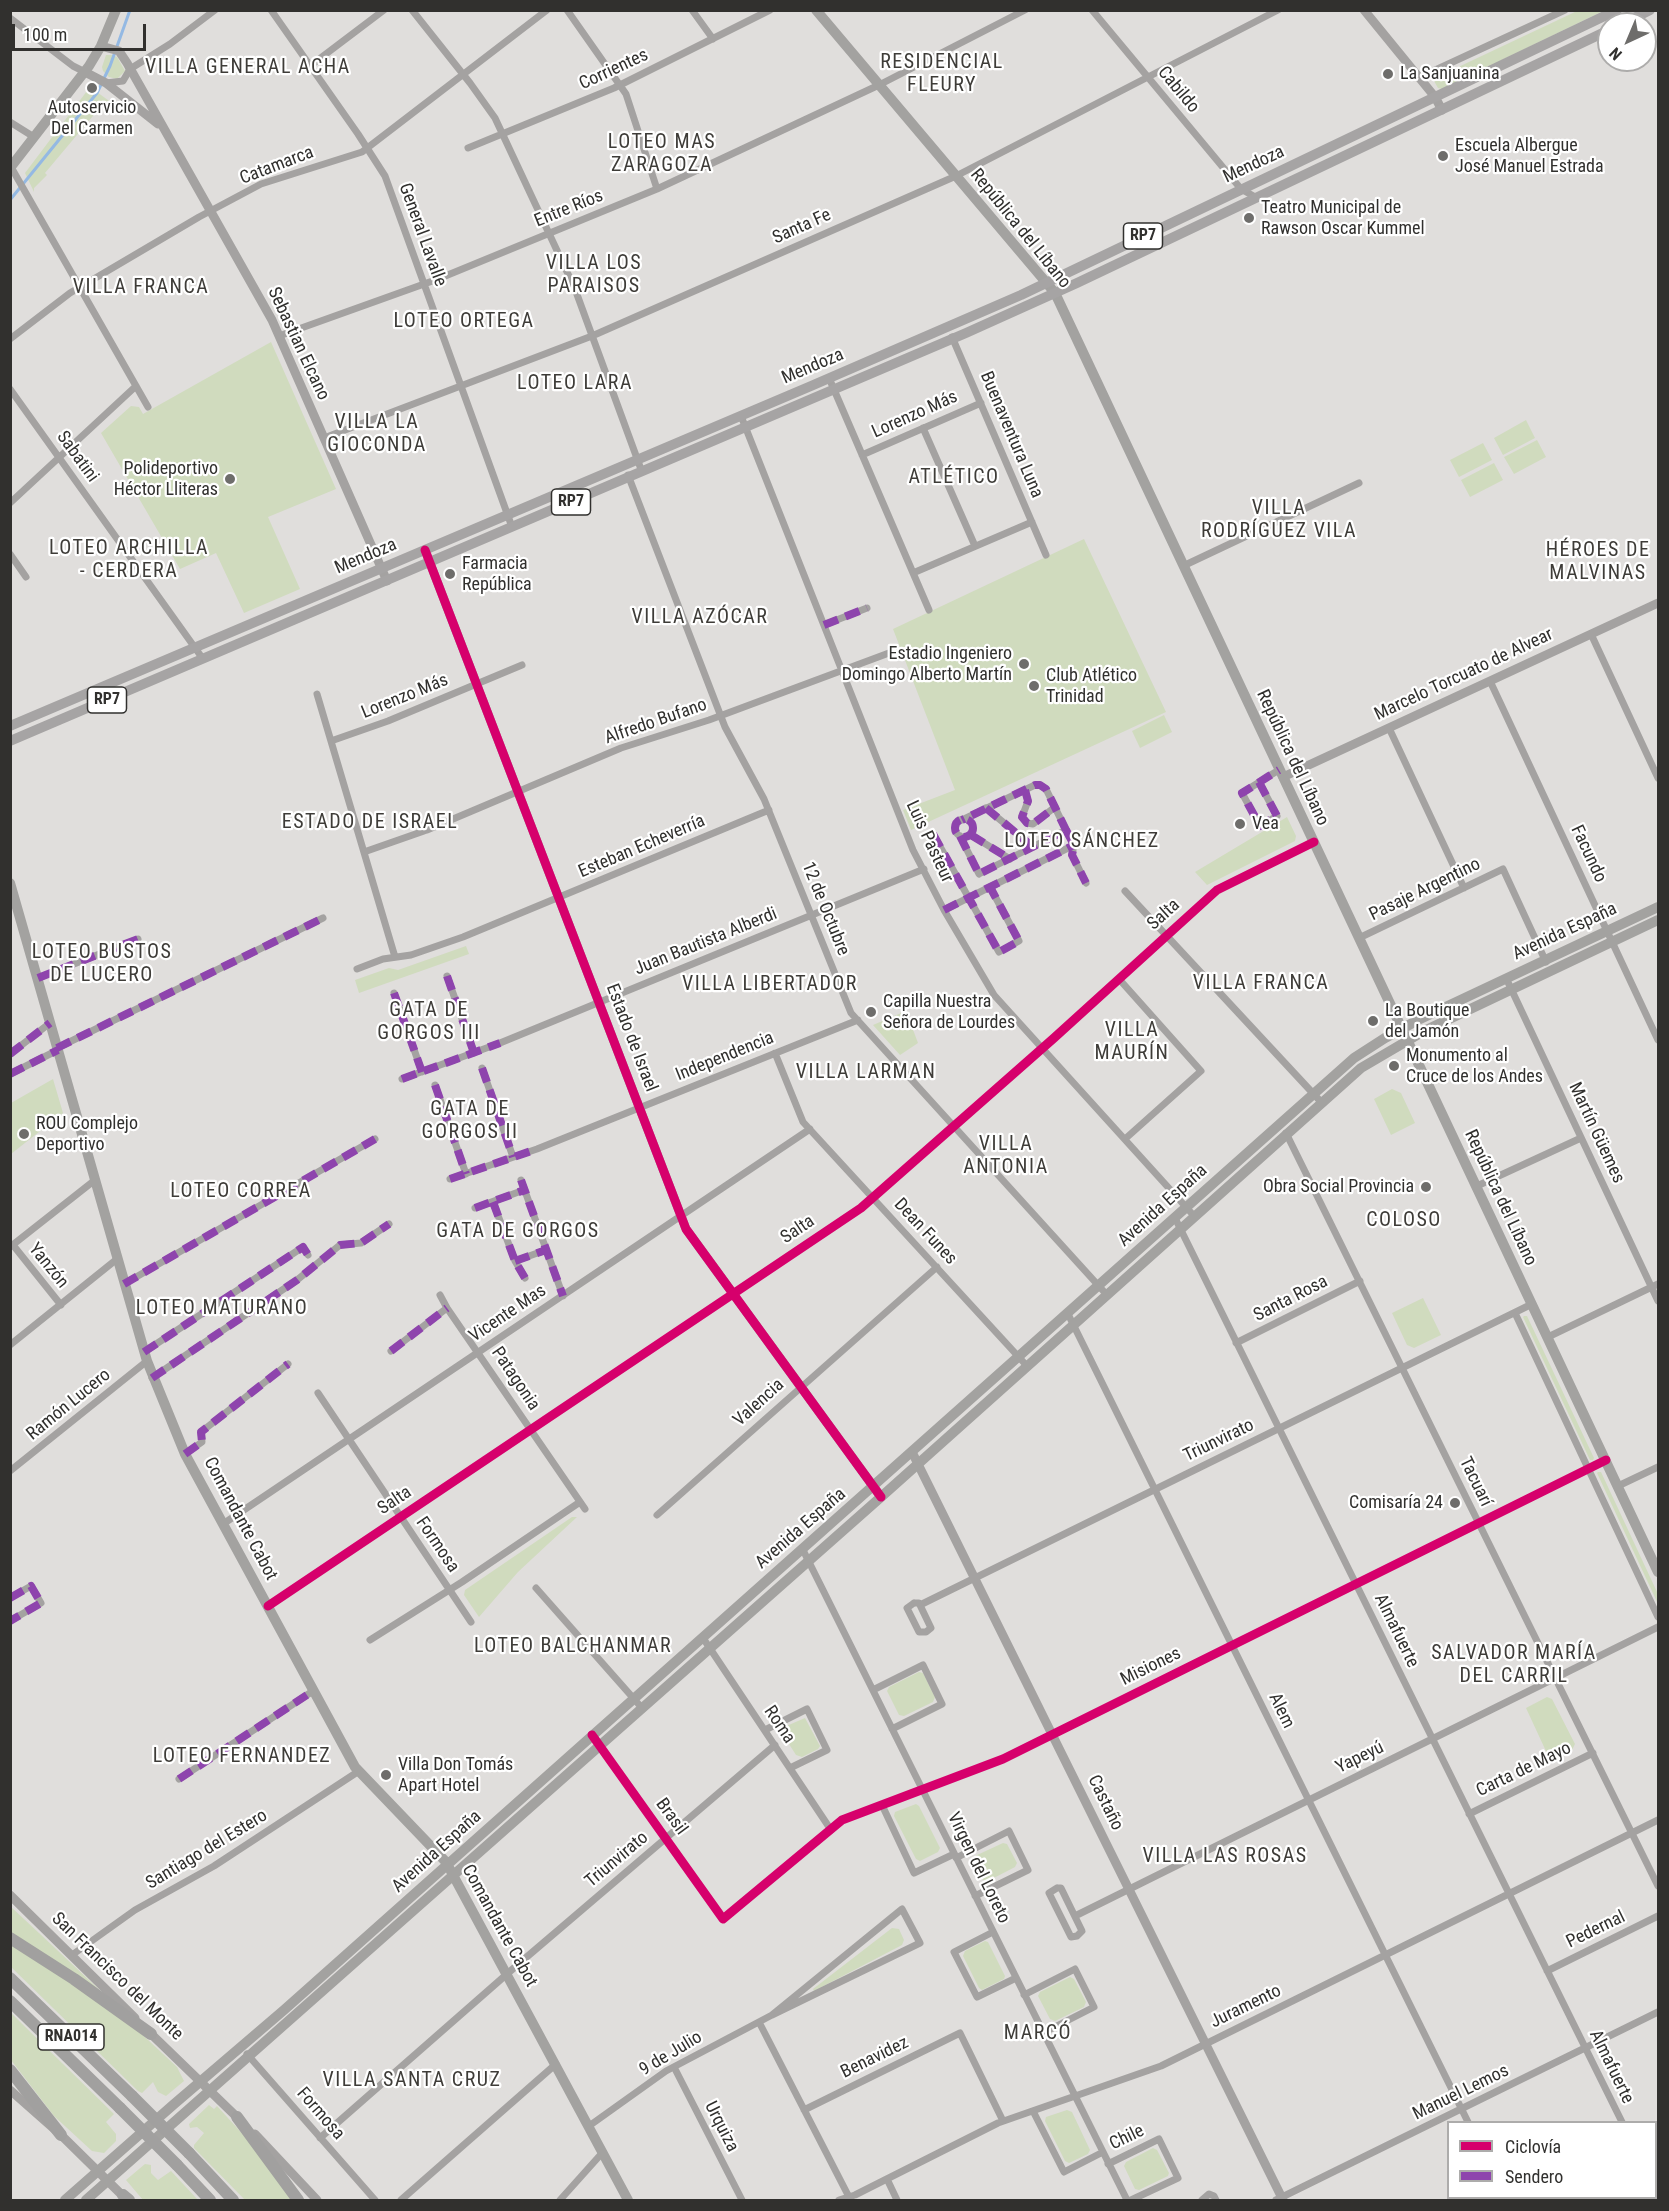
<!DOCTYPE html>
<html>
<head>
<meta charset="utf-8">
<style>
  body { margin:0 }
  #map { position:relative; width:1669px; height:2211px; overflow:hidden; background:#e0dedc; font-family:"Roboto Condensed",sans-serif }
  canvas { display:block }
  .frame { position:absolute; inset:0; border:12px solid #31302e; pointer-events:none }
  .legend { position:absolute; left:1447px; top:2121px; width:210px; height:78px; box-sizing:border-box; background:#fff; border:2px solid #adacab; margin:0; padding:8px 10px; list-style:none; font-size:18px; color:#31302e }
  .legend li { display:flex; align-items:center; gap:12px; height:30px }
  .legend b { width:30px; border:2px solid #adacab }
  .north { position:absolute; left:1597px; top:12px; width:60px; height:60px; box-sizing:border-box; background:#fff; border:2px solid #adacab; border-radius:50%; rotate:224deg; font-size:16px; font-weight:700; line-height:24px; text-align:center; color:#31302e }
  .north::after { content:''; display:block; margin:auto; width:21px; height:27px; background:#6e6d6b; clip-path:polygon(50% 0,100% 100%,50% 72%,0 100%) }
  .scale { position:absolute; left:12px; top:24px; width:134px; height:27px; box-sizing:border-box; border:3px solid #31302e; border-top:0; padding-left:8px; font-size:18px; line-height:21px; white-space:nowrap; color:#31302e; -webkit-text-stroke:4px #fff; paint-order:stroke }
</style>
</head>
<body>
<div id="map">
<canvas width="1669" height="2211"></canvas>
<div class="frame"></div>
<ul class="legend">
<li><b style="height:8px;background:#d6006c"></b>Ciclovía</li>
<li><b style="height:8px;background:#8e44ad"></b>Sendero</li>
</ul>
<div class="north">N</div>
<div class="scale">100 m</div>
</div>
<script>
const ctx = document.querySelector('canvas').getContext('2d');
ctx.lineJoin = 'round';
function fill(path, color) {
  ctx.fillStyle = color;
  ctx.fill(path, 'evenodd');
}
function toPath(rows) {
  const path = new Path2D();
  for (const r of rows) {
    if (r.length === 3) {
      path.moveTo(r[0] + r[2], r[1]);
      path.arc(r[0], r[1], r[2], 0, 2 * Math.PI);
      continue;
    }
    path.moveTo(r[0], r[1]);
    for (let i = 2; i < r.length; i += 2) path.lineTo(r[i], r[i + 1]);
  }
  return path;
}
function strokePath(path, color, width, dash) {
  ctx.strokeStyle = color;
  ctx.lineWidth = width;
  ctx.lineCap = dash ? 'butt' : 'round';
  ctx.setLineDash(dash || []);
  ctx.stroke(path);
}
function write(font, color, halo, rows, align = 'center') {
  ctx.font = font + ' "Roboto Condensed",sans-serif';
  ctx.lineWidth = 4.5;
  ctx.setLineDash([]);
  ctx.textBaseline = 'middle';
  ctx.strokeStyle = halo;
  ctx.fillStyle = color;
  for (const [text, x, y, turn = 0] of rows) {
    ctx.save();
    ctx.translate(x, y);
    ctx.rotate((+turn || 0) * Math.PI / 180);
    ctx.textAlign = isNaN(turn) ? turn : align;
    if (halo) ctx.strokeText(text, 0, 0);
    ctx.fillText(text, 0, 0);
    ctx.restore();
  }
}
fill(toPath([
  [1577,11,1603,11,1442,89,1438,88,1434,81,1435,78],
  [106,55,112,55,117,57,125,71,117,79,109,77,103,71,102,67],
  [90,87,112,103,103,104,45,173,47,175,34,188,34,192,25,173],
  [271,342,336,489,268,517,300,589,244,613,216,553,180,569,101,433,131,406,139,407,143,414],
  [1526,420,1535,438,1503,455,1494,438],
  [1537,440,1546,457,1514,474,1504,457],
  [1483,443,1492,460,1459,477,1450,460],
  [1494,463,1503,480,1470,497,1461,480],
  [1084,539,1166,712,911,830,903,810,955,790,893,629],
  [1164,715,1172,732,1140,748,1132,731],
  [1287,817,1296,836,1295,841,1207,885,1195,872],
  [466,946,469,954,359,993,355,980,389,968,398,970],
  [906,1011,918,1043,900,1055,873,1025],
  [53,1079,63,1113,11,1154,11,1103],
  [1392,1089,1401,1093,1415,1123,1391,1135,1374,1099],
  [1423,1298,1441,1335,1414,1348,1407,1345,1392,1313],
  [1524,1316,1527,1316,1594,1458,1593,1460,1590,1460,1523,1317],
  [1598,1472,1601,1472,1658,1594,1658,1604,1597,1473],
  [572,1517,577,1517,518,1572,479,1617,464,1595,465,1590],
  [919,1672,923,1673,935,1697,933,1702,904,1716,899,1715,887,1691,889,1687],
  [1547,1697,1552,1699,1575,1744,1571,1752,1551,1762,1526,1708],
  [805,1718,820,1746,818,1749,802,1757,796,1755,782,1733,784,1727],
  [916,1804,919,1806,940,1848,938,1852,920,1861,916,1859,894,1816,895,1812],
  [1003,1843,1007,1844,1017,1863,1015,1867,988,1881,983,1880,974,1861,975,1856],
  [10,1906,39,1933,106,1996,11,1932],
  [892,1928,899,1929,904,1940,902,1945,814,1991,813,1989],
  [985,1941,988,1942,1005,1976,1004,1979,982,1990,979,1988,963,1956,965,1951],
  [10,1944,111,2009,132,2025,177,2067,184,2081,166,2096,158,2092,153,2082,142,2093,138,2091,11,1967],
  [1070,1977,1074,1979,1086,2002,1084,2007,1055,2021,1050,2019,1038,1996,1040,1992],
  [10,2012,114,2114,106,2122,116,2134,116,2141,104,2153,92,2151,54,2116,11,2060],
  [209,2105,214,2109,217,2106,259,2152,294,2200,245,2200,194,2148,194,2145,204,2133,197,2127,190,2128,189,2124],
  [1067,2110,1072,2112,1090,2150,1088,2154,1069,2163,1065,2161,1045,2121,1046,2117],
  [1153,2148,1157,2150,1169,2173,1168,2176,1139,2190,1135,2189,1124,2166,1126,2162],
  [145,2164,151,2165,151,2173,158,2180,171,2171,198,2200,143,2200,126,2180]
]), '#d0dbbe');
strokePath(toPath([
  [10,200,97,93,110,66,130,10]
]), '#94b9e3', 3);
strokePath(toPath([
  [271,10,358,134,385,176,512,527],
  [412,10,470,83,495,118,575,289,642,472],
  [567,10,626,94,657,189],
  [692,10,713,39],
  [1092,10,1241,189,1257,198],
  [10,18,73,66,85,72],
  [310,66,384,10],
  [1421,79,1431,72,1565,10],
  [106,83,123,81,130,69,170,44,215,10],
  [10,122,34,137],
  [468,148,614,88,770,10],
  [11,167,148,407],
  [279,336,438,279,657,189,879,85,1025,10],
  [952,337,1046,555],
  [10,339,70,293,199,217,261,184,362,152,547,10],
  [829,378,929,610],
  [10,389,203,659],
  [741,416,913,850,944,910,994,995,1195,1217],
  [923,428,975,546],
  [324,438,592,336,956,176,1278,10],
  [862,455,981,403],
  [628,475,725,727,764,799,851,1013,1107,1295],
  [10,503,136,386],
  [10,554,26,577],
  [1183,566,1359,483],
  [913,573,1032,522],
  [824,625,867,608],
  [1591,634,1658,778],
  [1490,681,1658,1040],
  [317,694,395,957],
  [1389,728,1464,888],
  [331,741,388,721,522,665],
  [1259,782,1277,816,1260,826,1242,793,1269,776,1279,770],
  [1025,790,1028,801,1022,817,1027,823,1033,824,1055,807],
  [986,808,1033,847],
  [964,828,9],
  [427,830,621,748,709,720,897,650],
  [1066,830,1074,845,1072,855,1086,883],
  [933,834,999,952,1019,941,990,887],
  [971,835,1010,859],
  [960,836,979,874,1066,830,1046,789,1040,785,1035,785,962,820],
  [364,852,424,831],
  [1125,891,1322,1103],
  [944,910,1074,845],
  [1359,938,1503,869,1546,962],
  [357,969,383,959,411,955,463,937,769,810],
  [447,976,474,1053],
  [38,978,138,939],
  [1506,978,1658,1301],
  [1119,979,1201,1071,1125,1139],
  [394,993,422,1072],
  [57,1048,323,918],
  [775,1053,803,1122,1027,1366],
  [10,1054,50,1023],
  [482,1068,513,1157],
  [10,1074,58,1050],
  [402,1079,500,1043,924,869],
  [435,1085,466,1174],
  [1286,1133,1658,1886],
  [450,1179,537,1149,858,1020],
  [521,1180,563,1296],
  [1477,1186,1581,1138],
  [493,1202,515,1261,525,1278],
  [475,1208,524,1190],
  [1175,1218,1622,2122],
  [13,1245,61,1305],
  [10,1247,95,1180],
  [515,1261,546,1250],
  [124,1284,375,1139],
  [440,1295,447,1308,585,1509],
  [1515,1313,1658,1617],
  [1068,1314,1468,2122],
  [1548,1337,1658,1284],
  [1236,1343,1360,1281],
  [10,1345,117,1259],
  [391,1351,447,1308],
  [144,1352,303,1247,308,1255],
  [152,1378,297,1280,340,1245,361,1243,389,1224],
  [318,1393,471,1622],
  [185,1454,202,1442,201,1432,288,1364],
  [10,1471,147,1361],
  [1618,1486,1658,1467],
  [657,1515,937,1267],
  [223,1524,810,1129],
  [803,1550,1127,2200],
  [536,1588,642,1708],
  [10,1598,31,1586,41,1603,10,1621],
  [914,1603,919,1603,931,1628,926,1632,919,1632,907,1608,914,1603],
  [920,1605,1532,1304],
  [268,1606,861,1208,1054,1038,1217,890,1314,842],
  [703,1638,831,1830],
  [370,1640,462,1582,580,1502],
  [873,1690,923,1665,942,1704,892,1729],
  [765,1730,807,1709,827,1750,790,1768],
  [592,1735,723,1919,842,1820,1003,1759,1606,1460],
  [179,1779,313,1691],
  [882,1805,914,1873,954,1854],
  [1469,1814,1593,1753],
  [956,1858,1009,1831,1028,1870,975,1896],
  [1057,1888,1061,1888,1082,1931,1077,1936,1071,1937,1049,1893,1057,1888],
  [1075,1916,1658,1627],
  [993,1932,954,1952,977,1997,1016,1978],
  [72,1955,135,1910,214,1866,359,1771],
  [1547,1971,1658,1916],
  [1024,1995,1075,1969,1094,2007,1043,2033],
  [759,2022,849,2197],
  [247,2054,375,2200],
  [674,2067,742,2200],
  [804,2110,960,2033,1003,2121],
  [1033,2111,1064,2172,1103,2152],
  [589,2126,666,2071,772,2015,920,1943,902,1909,772,2015],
  [320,2138,515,1967,775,1745],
  [1108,2164,1159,2139,1178,2178,1131,2200],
  [887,2179,897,2200],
  [1505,2198,1506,2200],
  [401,2200,556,2064],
  [560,2200,603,2152],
  [839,2200,855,2195,998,2123,1161,2066,1658,1820],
  [1202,2200,1209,2194,1214,2196,1216,2200],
  [1276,2200,1658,2012],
  [1649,2200,1655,2198]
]), '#a4a2a1', 7);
strokePath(toPath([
  [1364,10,1435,97,1442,110],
  [101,46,119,51,127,63,272,320,387,581],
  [85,72,106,83,158,124],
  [425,550,686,1229,881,1497],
  [1283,777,1658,603],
  [912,1452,1283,2200],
  [10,1895,135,2018],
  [147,2030,241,2121],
  [10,2090,61,2135,126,2199],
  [255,2134,317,2200]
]), '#a4a2a1', 9);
strokePath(toPath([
  [816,10,1055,293,1658,1572],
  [10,168,89,66,101,46,116,10],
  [10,883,147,1361,185,1454,355,1767,446,1862,628,2200],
  [65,2200,173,2105,284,2010,1354,1058,1385,1038,1418,1020,1658,907],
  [86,2200,881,1497,1361,1068,1424,1031,1658,920]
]), '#a3a2a0', 10);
strokePath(toPath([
  [1622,24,1650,10],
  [10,726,811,386,1021,295,1617,10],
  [10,741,966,333,1077,283,1609,30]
]), '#a6a4a4', 10);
strokePath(toPath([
  [10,1938,74,1979,151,2034],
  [10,1978,132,2096],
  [10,2001,120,2108],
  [10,2070,61,2135],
  [237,2117,298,2200],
  [189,2153,233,2200],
  [177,2165,210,2200],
  [123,2195,129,2200]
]), '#a1a09f', 12);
strokePath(toPath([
  [132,2096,189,2153],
  [120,2108,177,2165]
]), '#a1a09f', 12);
strokePath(toPath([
  [824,625,867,608],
  [1259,782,1277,816,1260,826,1242,793,1269,776,1279,770],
  [1025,790,1028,801,1022,817,1027,823,1033,824,1055,807],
  [986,808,1033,847],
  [964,828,9],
  [1066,830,1074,845,1072,855,1086,883],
  [933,834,999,952,1019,941,990,887],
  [971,835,1010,859],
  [960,836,979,874,1066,830,1046,789,1040,785,1035,785,962,820],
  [944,910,1074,845],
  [447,976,474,1053],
  [38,978,138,939],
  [394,993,422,1072],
  [57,1048,323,918],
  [10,1054,50,1023],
  [482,1068,513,1157],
  [10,1074,58,1050],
  [402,1079,500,1043],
  [435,1085,466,1174],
  [450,1179,537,1149],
  [521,1180,563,1296],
  [493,1202,515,1261,525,1278],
  [475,1208,524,1190],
  [515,1261,546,1250],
  [124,1284,375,1139],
  [391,1351,447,1308],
  [144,1352,303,1247,308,1255],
  [152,1378,297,1280,340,1245,361,1243,389,1224],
  [185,1454,202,1442,201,1432,288,1364],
  [10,1598,31,1586,41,1603,10,1621],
  [179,1779,313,1691]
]), '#8e44ad', 8, [15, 8]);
strokePath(toPath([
  [425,550,686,1229,881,1497],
  [268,1606,861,1208,1054,1038,1217,890,1314,842],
  [592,1735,723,1919,842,1820,1003,1759,1606,1460]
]), '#d6006c', 9);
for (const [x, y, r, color] of [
  [1388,74,6,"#6e6d6b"],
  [92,88,6,"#6e6d6b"],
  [1443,156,6,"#6e6d6b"],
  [1249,218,6,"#6e6d6b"],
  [230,479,6,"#6e6d6b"],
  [450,574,6,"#6e6d6b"],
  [1024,664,6,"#6e6d6b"],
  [1034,686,6,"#6e6d6b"],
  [1240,824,6,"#6e6d6b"],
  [871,1012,6,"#6e6d6b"],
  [1373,1021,6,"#6e6d6b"],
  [1394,1066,6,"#6e6d6b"],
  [24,1134,6,"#6e6d6b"],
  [1426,1187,6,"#6e6d6b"],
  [1455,1503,6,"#6e6d6b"],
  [386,1775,6,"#6e6d6b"]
]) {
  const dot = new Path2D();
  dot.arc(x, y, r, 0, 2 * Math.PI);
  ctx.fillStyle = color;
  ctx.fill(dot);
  strokePath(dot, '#fff', 2);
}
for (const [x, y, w] of [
  [1143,236,39],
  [571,502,39],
  [107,700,39],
  [71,2037,66]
]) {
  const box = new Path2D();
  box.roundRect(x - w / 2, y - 13, w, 26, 4.5);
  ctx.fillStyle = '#fff';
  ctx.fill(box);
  strokePath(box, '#31302e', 1.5);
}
write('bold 16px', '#31302e', null, [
  ["RP7",1143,236],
  ["RP7",571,502],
  ["RP7",107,700],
  ["RNA014",71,2037]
]);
write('18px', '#31302e', '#fff', [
  ["Corrientes",614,70,-25],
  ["Cabildo",1178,90,50],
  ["Mendoza",1254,165,-25],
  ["Catamarca",277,166,-21],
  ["Entre Ríos",569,209,-22],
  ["Santa Fe",802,227,-24],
  ["República del Líbano",1020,229,51],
  ["General Lavalle",422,235,70],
  ["Sebastian Elcano",298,344,65],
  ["Mendoza",813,367,-23],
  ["Lorenzo Más",915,415,-24],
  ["Buenaventura Luna",1011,435,67],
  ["Sabatini",77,457,54],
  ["Mendoza",366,557,-23],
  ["Marcelo Torcuato de Alvear",1464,675,-25],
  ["Lorenzo Más",405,697,-22],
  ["Alfredo Bufano",656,722,-19],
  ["República del Líbano",1292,758,65],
  ["Luis Pasteur",929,842,65],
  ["Esteban Echeverría",642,847,-23],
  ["Facundo",1588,854,65],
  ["Pasaje Argentino",1425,890,-26],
  ["12 de Octubre",825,909,68],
  ["Salta",1164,915,-42],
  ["Avenida España",1565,932,-25],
  ["Juan Bautista Alberdi",706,942,-22],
  ["Estado de Israel",631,1038,69],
  ["Independencia",725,1057,-22],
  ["Martín Güemes",1596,1133,65],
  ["República del Líbano",1500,1198,65],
  ["Avenida España",1163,1206,-42],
  ["Salta",798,1230,-34],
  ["Dean Funes",925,1232,47],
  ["Yanzón",48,1266,51],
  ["Santa Rosa",1291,1299,-27],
  ["Vicente Mas",508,1314,-34],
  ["Patagonia",515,1379,56],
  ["Valencia",759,1403,-42],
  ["Ramón Lucero",69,1405,-39],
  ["Triunvirato",1219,1441,-26],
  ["Tacuarí",1475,1482,64],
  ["Salta",395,1501,-34],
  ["Comandante Cabot",240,1519,62],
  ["Avenida España",801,1529,-41],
  ["Formosa",437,1545,56],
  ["Almafuerte",1396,1631,64],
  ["Misiones",1151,1667,-26],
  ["Alem",1281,1711,64],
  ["Roma",779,1725,56],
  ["Yapeyú",1360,1758,-26],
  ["Carta de Mayo",1524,1770,-26],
  ["Castaño",1105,1803,64],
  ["Brasil",671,1817,54],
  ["Santiago del Estero",207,1850,-31],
  ["Avenida España",437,1852,-42],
  ["Triunvirato",617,1860,-40],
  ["Virgen del Loreto",978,1868,64],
  ["Comandante Cabot",499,1926,61],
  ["Pedernal",1596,1930,-26],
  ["San Francisco del Monte",117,1977,44],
  ["Juramento",1246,2007,-26],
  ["9 de Julio",671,2054,-31],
  ["Benavidez",875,2058,-26],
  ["Almafuerte",1611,2067,64],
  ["Manuel Lemos",1461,2093,-26],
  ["Formosa",320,2114,49],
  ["Urquiza",721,2127,63],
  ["Chile",1127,2138,-26]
]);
write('18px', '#31302e', '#fff', [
  ["La Sanjuanina",1400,74],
  ["Autoservicio",92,108,"center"],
  ["Del Carmen",92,129,"center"],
  ["Escuela Albergue",1455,146],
  ["José Manuel Estrada",1455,167],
  ["Teatro Municipal de",1261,208],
  ["Rawson Oscar Kummel",1261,229],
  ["Polideportivo",218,469,"right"],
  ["Héctor Lliteras",218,490,"right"],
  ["Farmacia",462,564],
  ["República",462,585],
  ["Estadio Ingeniero",1012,654,"right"],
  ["Domingo Alberto Martín",1012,675,"right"],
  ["Club Atlético",1046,676],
  ["Trinidad",1046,697],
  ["Vea",1252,824],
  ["Capilla Nuestra",883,1002],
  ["Señora de Lourdes",883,1023],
  ["La Boutique",1385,1011],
  ["del Jamón",1385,1032],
  ["Monumento al",1406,1056],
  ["Cruce de los Andes",1406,1077],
  ["ROU Complejo",36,1124],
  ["Deportivo",36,1145],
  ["Obra Social Provincia",1414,1187,"right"],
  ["Comisaría 24",1443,1503,"right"],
  ["Villa Don Tomás",398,1765],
  ["Apart Hotel",398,1786]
], 'left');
ctx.letterSpacing = '1.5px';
write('20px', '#3e3c38', '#fff', [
  ["RESIDENCIAL",942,63],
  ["FLEURY",942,86],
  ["VILLA GENERAL ACHA",248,68],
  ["LOTEO MAS",662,143],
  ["ZARAGOZA",662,166],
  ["VILLA LOS",594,264],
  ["PARAISOS",594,287],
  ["VILLA FRANCA",141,288],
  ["LOTEO ORTEGA",464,322],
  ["LOTEO LARA",575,384],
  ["VILLA LA",377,423],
  ["GIOCONDA",377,446],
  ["ATLÉTICO",954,478],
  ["VILLA",1279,509],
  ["RODRÍGUEZ VILA",1279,532],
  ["LOTEO ARCHILLA",129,549],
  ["- CERDERA",129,572],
  ["HÉROES DE",1598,551],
  ["MALVINAS",1598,574],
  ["VILLA AZÓCAR",700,618],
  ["ESTADO DE ISRAEL",370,823],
  ["LOTEO SÁNCHEZ",1082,842],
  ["LOTEO BUSTOS",102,953],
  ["DE LUCERO",102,976],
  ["VILLA FRANCA",1261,984],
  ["VILLA LIBERTADOR",770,985],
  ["GATA DE",429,1011],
  ["GORGOS III",429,1034],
  ["VILLA",1132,1031],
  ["MAURÍN",1132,1054],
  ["VILLA LARMAN",866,1073],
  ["GATA DE",470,1110],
  ["GORGOS II",470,1133],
  ["VILLA",1006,1145],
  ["ANTONIA",1006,1168],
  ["LOTEO CORREA",241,1192],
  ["COLOSO",1404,1221],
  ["GATA DE GORGOS",518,1232],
  ["LOTEO MATURANO",222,1309],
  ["LOTEO BALCHANMAR",573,1647],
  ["SALVADOR MARÍA",1514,1654],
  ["DEL CARRIL",1514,1677],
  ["LOTEO FERNANDEZ",242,1757],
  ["VILLA LAS ROSAS",1225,1857],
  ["MARCÓ",1038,2034],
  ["VILLA SANTA CRUZ",412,2081]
]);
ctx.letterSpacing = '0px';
</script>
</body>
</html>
